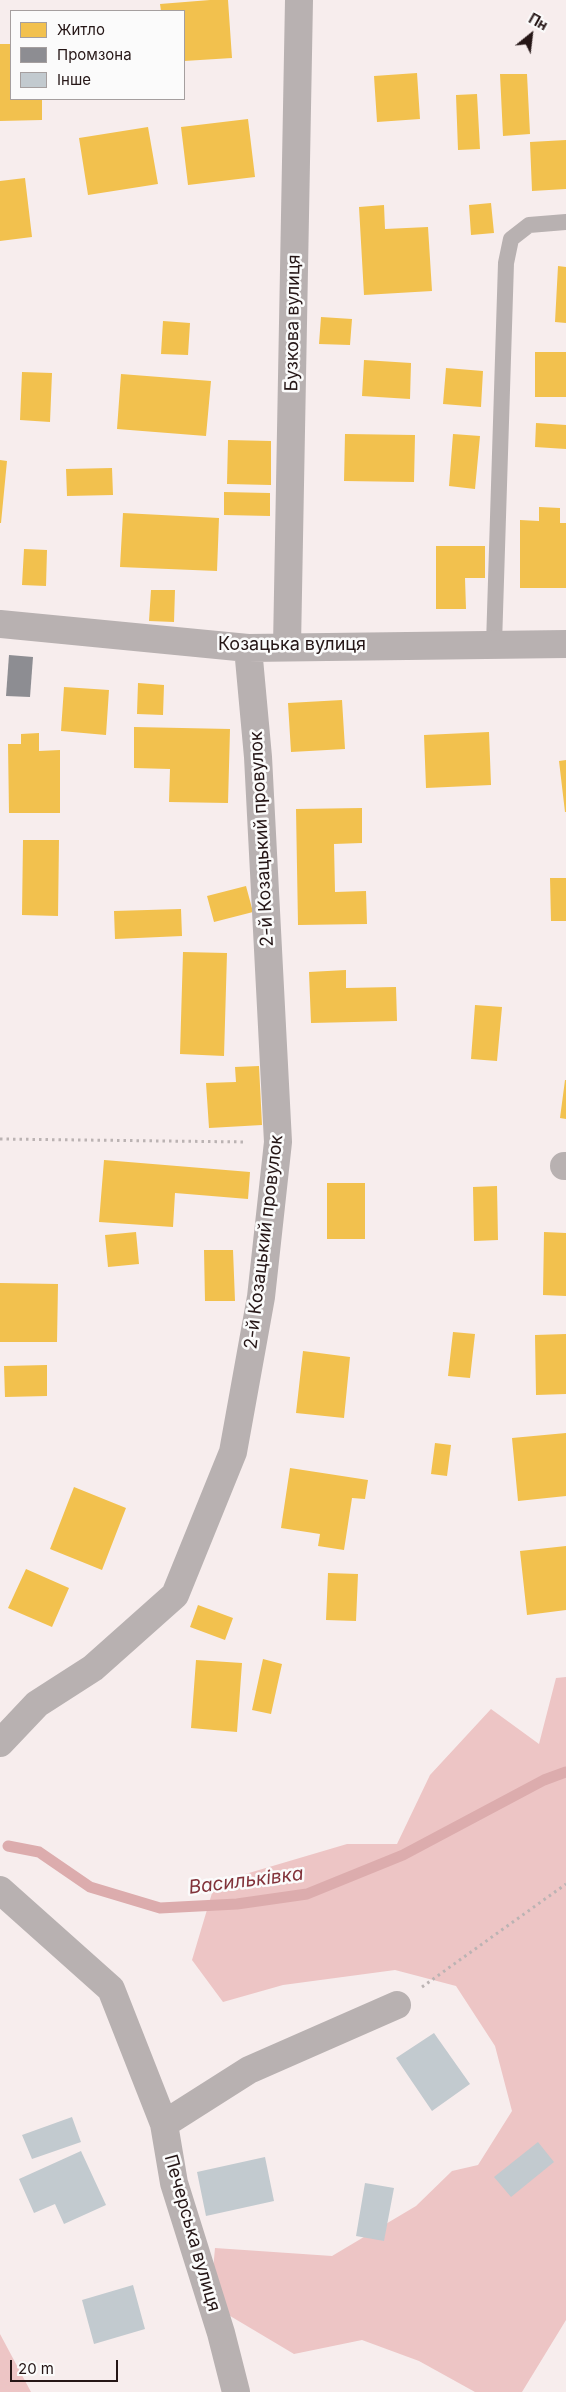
<!DOCTYPE html>
<html>
<head>
<meta charset="utf-8">
<style>
  body { margin:0 }
  #map { position:relative; width:566px; height:2392px; overflow:hidden; background:#f7eded; font-family:Inter,sans-serif }
  canvas { display:block }
  .legend { position:absolute; left:10px; top:10px; width:175px; height:90px; box-sizing:border-box; background:#fbfbfb; border:1px solid #a59f9f; margin:0; padding:6px 9px; list-style:none; font-size:15px; color:#251616 }
  .legend li { display:flex; align-items:center; gap:10px; height:25px }
  .legend b { width:25px; border:1px solid #a59f9f }
  .north { position:absolute; left:506px; top:10px; width:50px; height:50px; -webkit-text-stroke:4px #fbfbfb; paint-order:stroke; rotate:29deg; font-size:14px; font-weight:700; line-height:20px; text-align:center; color:#251616 }
  .north::after { content:''; display:block; margin:auto; width:18px; height:22px; background:#251616; clip-path:polygon(50% 0,100% 100%,50% 72%,0 100%) }
  .scale { position:absolute; left:10px; top:2360px; width:108px; height:22px; box-sizing:border-box; border:2px solid #251616; border-top:0; padding-left:6px; font-size:15px; line-height:18px; white-space:nowrap; color:#251616; -webkit-text-stroke:4px #fbfbfb; paint-order:stroke }
</style>
</head>
<body>
<div id="map">
<canvas width="566" height="2392"></canvas>
<ul class="legend">
<li><b style="height:14px;background:#f2c14e"></b>Житло</li>
<li><b style="height:14px;background:#8d8d92"></b>Промзона</li>
<li><b style="height:14px;background:#c2cacf"></b>Інше</li>
</ul>
<div class="north">Пн</div>
<div class="scale">20 m</div>
</div>
<script>
const ctx = document.querySelector('canvas').getContext('2d');
ctx.lineJoin = 'round';
function fill(path, color) {
  ctx.fillStyle = color;
  ctx.fill(path, 'evenodd');
}
function toPath(rows) {
  const path = new Path2D();
  for (const r of rows) {
    path.moveTo(r[0], r[1]);
    for (let i = 2; i < r.length; i += 2) path.lineTo(r[i], r[i + 1]);
  }
  return path;
}
function strokePath(path, color, width, dash) {
  ctx.strokeStyle = color;
  ctx.lineWidth = width;
  ctx.lineCap = dash ? 'butt' : 'round';
  ctx.setLineDash(dash || []);
  ctx.stroke(path);
}
function write(font, color, halo, rows, align = 'center') {
  ctx.font = font + ' Inter,sans-serif';
  ctx.lineWidth = 5;
  ctx.setLineDash([]);
  ctx.textBaseline = 'middle';
  ctx.strokeStyle = halo;
  ctx.fillStyle = color;
  for (const [text, x, y, turn = 0] of rows) {
    ctx.save();
    ctx.translate(x, y);
    ctx.rotate((+turn || 0) * Math.PI / 180);
    ctx.textAlign = isNaN(turn) ? turn : align;
    if (halo) ctx.strokeText(text, 0, 0);
    ctx.fillText(text, 0, 0);
    ctx.restore();
  }
}
fill(toPath([
  [566,1677,566,2320,522,2392,475,2392,419,2361,362,2340,294,2354,210,2304,215,2248,332,2256,416,2206,452,2171,478,2165,512,2111,495,2046,456,1986,395,1970,283,1985,223,2002,192,1960,215,1883,347,1844,397,1844,430,1775,491,1709,539,1744,556,1678],
  [0,2334,31,2392,0,2392]
]), '#edc5c5');
fill(toPath([
  [210,0,228,0,232,58,184,61,184,11,161,11,160,4],
  [0,44,11,44,11,99,42,99,42,120,0,121],
  [417,73,420,119,377,122,374,76],
  [500,74,527,74,530,134,503,136],
  [477,94,480,149,458,150,456,95],
  [248,119,255,177,188,185,181,127],
  [148,127,158,184,88,195,79,138],
  [566,140,566,189,532,191,530,142],
  [25,178,32,237,0,241,0,181],
  [491,203,494,233,471,235,469,205],
  [384,205,385,229,428,227,432,291,364,295,359,207],
  [558,266,566,267,566,323,555,322],
  [321,317,352,319,350,345,319,344],
  [163,321,190,323,188,355,161,354],
  [535,352,566,352,566,397,535,397],
  [364,360,411,363,410,399,362,396],
  [446,368,483,371,481,407,443,404],
  [22,372,52,373,50,422,20,420],
  [121,374,211,381,206,436,117,429],
  [536,423,566,425,566,449,535,447],
  [345,434,415,435,414,482,344,481],
  [453,434,480,436,475,489,449,486],
  [228,440,271,441,271,485,227,484],
  [0,460,7,461,1,523,0,523],
  [112,468,113,495,67,496,66,469],
  [224,492,270,493,270,516,224,515],
  [539,507,560,508,560,523,566,523,566,588,520,588,520,520,539,521],
  [123,513,219,518,217,571,120,567],
  [436,546,485,546,485,578,465,578,466,609,436,609],
  [24,549,47,550,46,586,22,585],
  [151,590,175,590,174,622,149,621],
  [138,683,164,685,163,715,137,714],
  [64,687,109,690,106,735,61,731],
  [342,700,345,749,291,752,288,703],
  [134,727,230,729,228,803,169,802,170,769,134,768],
  [489,732,491,785,426,788,424,735],
  [39,733,39,751,60,750,60,813,9,813,8,744,21,744,21,734],
  [566,760,566,812,565,812,559,761],
  [362,808,362,843,334,844,335,892,366,891,367,924,298,925,296,809],
  [23,840,59,840,58,916,22,915],
  [550,878,566,878,566,921,551,921],
  [246,886,253,912,214,922,207,896],
  [181,909,182,936,115,939,114,911],
  [183,952,227,953,224,1056,180,1054],
  [346,970,346,988,396,987,397,1021,311,1023,309,972],
  [475,1005,502,1007,497,1061,471,1059],
  [259,1066,262,1125,209,1128,206,1083,236,1082,235,1067],
  [565,1080,566,1080,566,1119,560,1118],
  [104,1160,250,1172,248,1199,175,1193,173,1227,99,1222],
  [327,1183,365,1183,365,1239,327,1239],
  [497,1186,498,1240,474,1241,473,1187],
  [136,1232,139,1264,108,1267,105,1235],
  [544,1232,566,1233,566,1296,543,1295],
  [204,1250,233,1250,235,1301,205,1301],
  [0,1283,58,1284,57,1342,0,1342],
  [453,1332,475,1334,470,1378,448,1376],
  [566,1334,566,1394,536,1395,535,1335],
  [303,1351,350,1357,344,1418,296,1413],
  [47,1365,47,1396,5,1397,4,1366],
  [566,1433,566,1496,518,1501,512,1438],
  [435,1443,451,1445,447,1476,431,1474],
  [290,1468,368,1480,365,1499,352,1498,344,1550,318,1546,320,1534,281,1528],
  [74,1487,126,1508,102,1570,50,1549],
  [566,1546,566,1610,527,1615,520,1551],
  [26,1569,69,1588,52,1627,8,1608],
  [328,1573,358,1574,356,1621,326,1620],
  [198,1605,233,1618,225,1640,190,1627],
  [263,1659,282,1664,271,1714,252,1710],
  [196,1660,242,1663,237,1732,191,1728]
]), '#f2c14e');
fill(toPath([
  [9,655,33,657,30,697,6,696]
]), '#8d8d92');
strokePath(toPath([
  [8,1846,39,1852,90,1887,160,1908,237,1904,307,1894,403,1855,544,1780,566,1772]
]), '#dcacad', 11);
fill(toPath([
  [434,2033,470,2084,432,2111,396,2058],
  [72,2117,81,2142,32,2159,22,2135],
  [538,2142,554,2162,511,2197,494,2177],
  [81,2151,106,2205,64,2224,55,2204,34,2213,19,2179],
  [265,2157,274,2201,206,2216,197,2172],
  [365,2183,394,2188,384,2241,356,2236],
  [133,2285,145,2329,94,2344,82,2300]
]), '#c2cacf');
strokePath(toPath([
  [0,1139,247,1142],
  [422,1987,566,1884]
]), '#bbb3b3', 3, [2.5, 4]);
strokePath(toPath([
  [494,644,506,263,511,239,529,225,566,222]
]), '#b8b1b1', 16);
strokePath(toPath([
  [0,624,248,648,566,644],
  [287,646,299,0],
  [564,1166,566,1166],
  [0,1743,37,1704,93,1668,175,1595,233,1452,261,1297,278,1142,258,757,248,648],
  [0,1890,111,1989,164,2124,174,2183,221,2333,236,2392],
  [164,2124,249,2070,397,2005]
]), '#b8b1b1', 28);
write('18px', '#251616', '#fbfbfb', [
  ["Бузкова вулиця",293,323,-89],
  ["Козацька вулиця",292,645],
  ["2-й Козацький провулок",262,839,-93],
  ["2-й Козацький провулок",264,1242,-83],
  ["Печерська вулиця",192,2233,74]
]);
write('italic 19px', '#82333a', '#fbfbfb', [
  ["Васильківка",246,1881,-7]
]);
</script>
</body>
</html>
